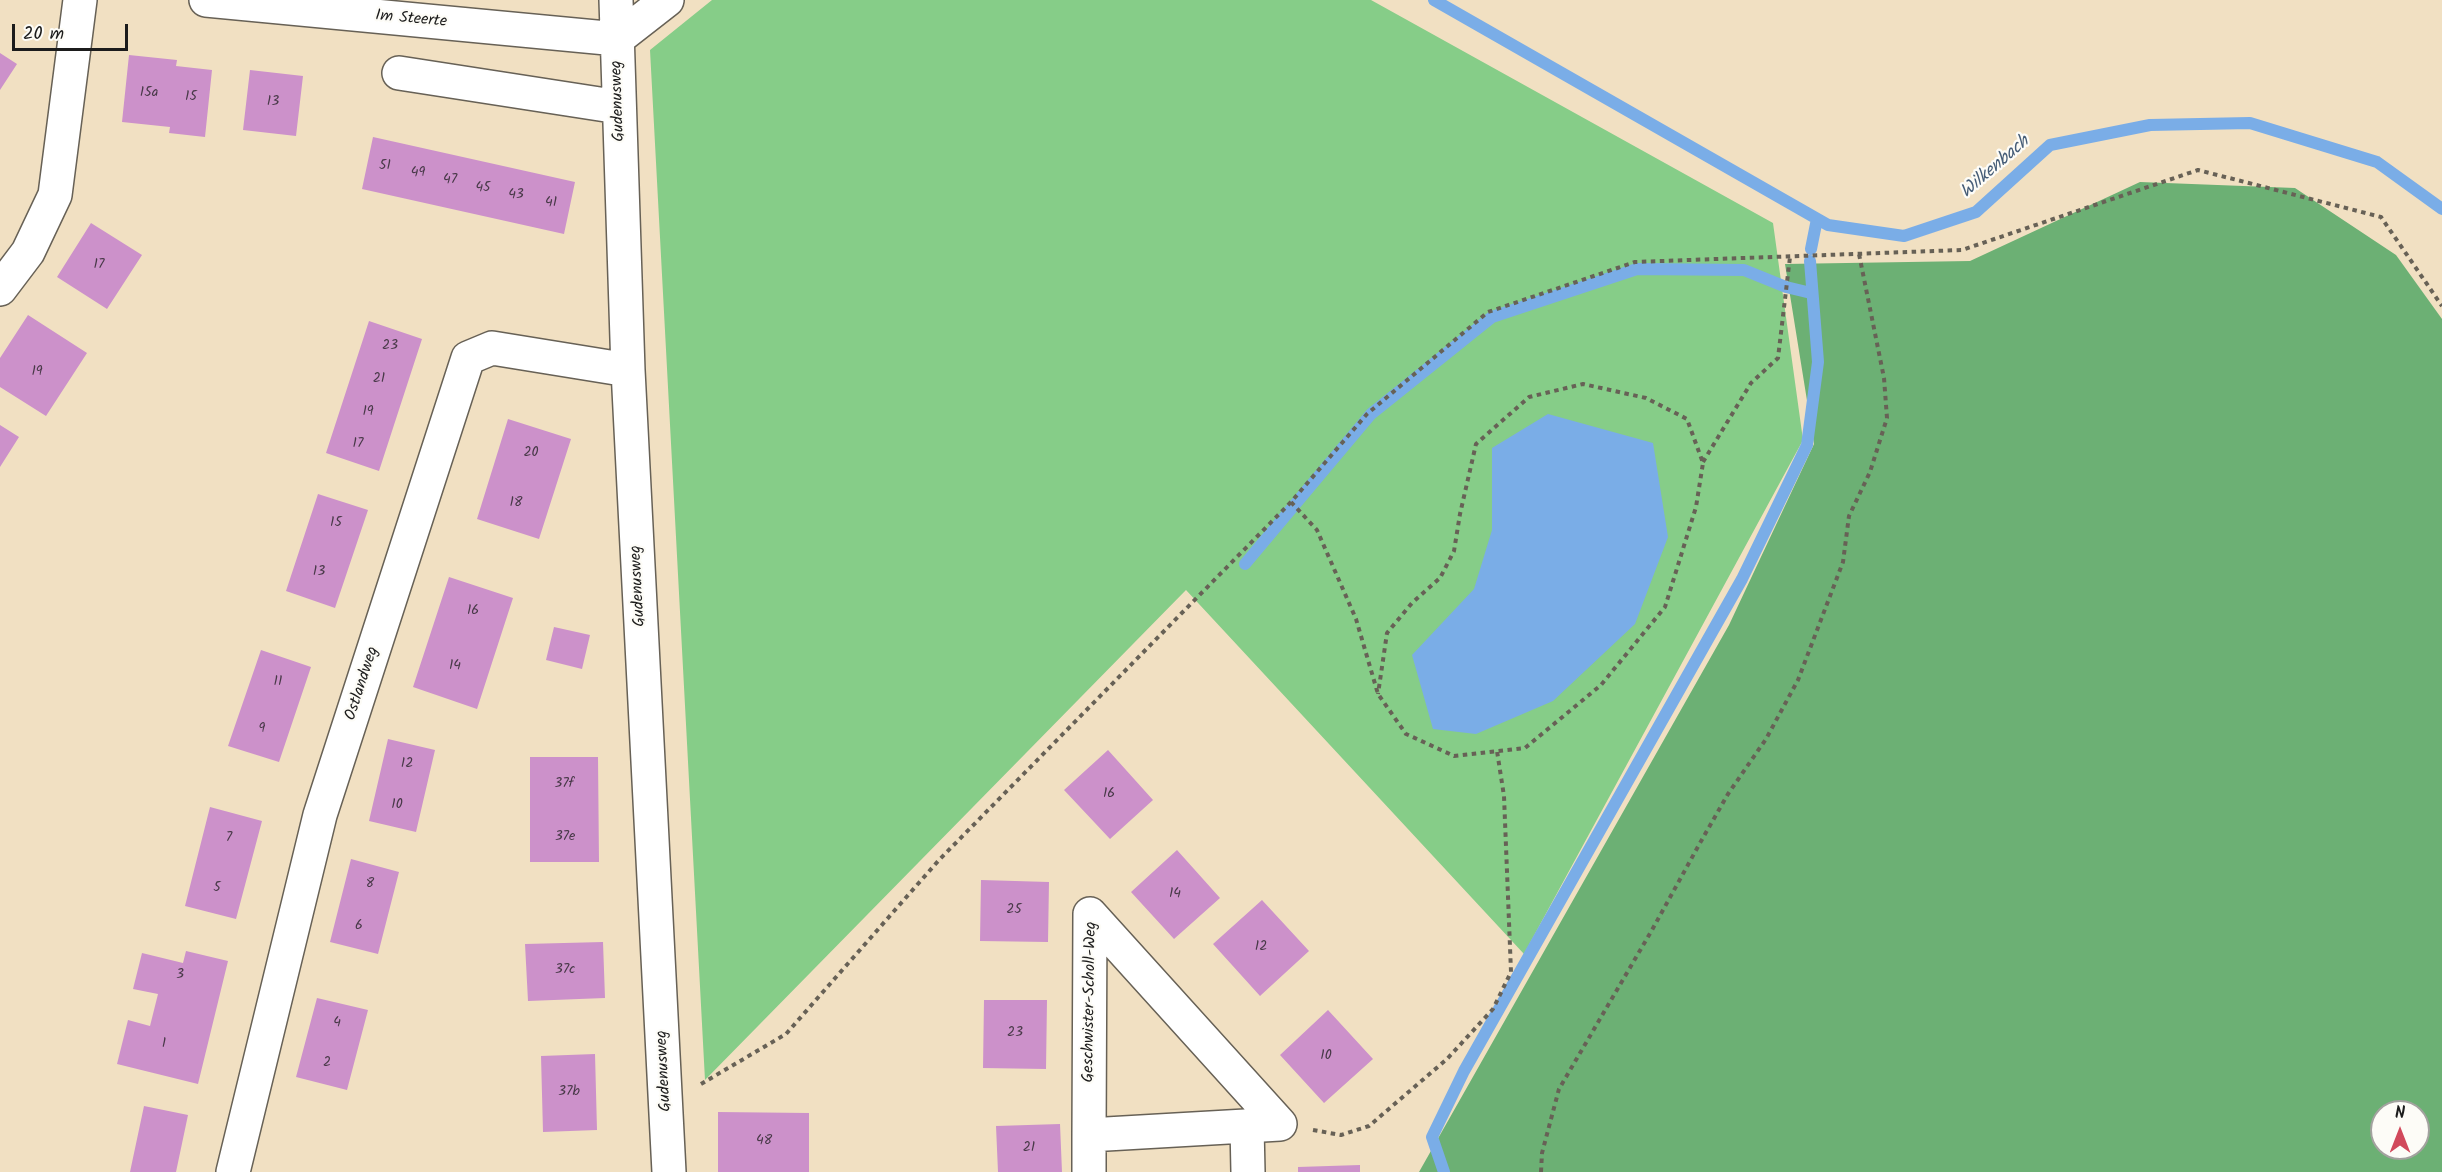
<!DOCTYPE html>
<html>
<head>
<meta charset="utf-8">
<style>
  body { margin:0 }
  #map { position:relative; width:2442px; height:1172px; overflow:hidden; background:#f1e0c2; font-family:Kalam,sans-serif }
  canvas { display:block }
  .north { position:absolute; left:2370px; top:1100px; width:60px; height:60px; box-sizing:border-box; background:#fdfcf7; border:2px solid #a3a29f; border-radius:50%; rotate:0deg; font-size:16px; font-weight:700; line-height:24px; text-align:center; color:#1c1c1c }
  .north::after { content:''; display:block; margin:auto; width:21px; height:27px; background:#d1495b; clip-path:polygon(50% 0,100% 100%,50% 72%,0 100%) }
  .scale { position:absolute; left:12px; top:24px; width:116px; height:27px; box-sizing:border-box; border:3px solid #1c1c1c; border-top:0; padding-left:8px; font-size:18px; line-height:21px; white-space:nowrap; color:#1c1c1c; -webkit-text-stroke:4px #fdfcf7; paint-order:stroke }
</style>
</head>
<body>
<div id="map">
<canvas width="2442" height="1172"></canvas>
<div class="north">N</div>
<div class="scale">20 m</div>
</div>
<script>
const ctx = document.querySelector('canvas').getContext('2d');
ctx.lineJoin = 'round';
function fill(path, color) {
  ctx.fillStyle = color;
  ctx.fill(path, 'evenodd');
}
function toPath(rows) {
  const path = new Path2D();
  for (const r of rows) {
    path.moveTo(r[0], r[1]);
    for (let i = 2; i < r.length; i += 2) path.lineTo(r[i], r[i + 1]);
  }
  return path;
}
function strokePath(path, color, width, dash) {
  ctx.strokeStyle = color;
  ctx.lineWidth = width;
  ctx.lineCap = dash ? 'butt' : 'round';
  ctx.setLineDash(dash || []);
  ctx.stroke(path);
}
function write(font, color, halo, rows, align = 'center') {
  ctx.font = font + ' Kalam,sans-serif';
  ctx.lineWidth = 4.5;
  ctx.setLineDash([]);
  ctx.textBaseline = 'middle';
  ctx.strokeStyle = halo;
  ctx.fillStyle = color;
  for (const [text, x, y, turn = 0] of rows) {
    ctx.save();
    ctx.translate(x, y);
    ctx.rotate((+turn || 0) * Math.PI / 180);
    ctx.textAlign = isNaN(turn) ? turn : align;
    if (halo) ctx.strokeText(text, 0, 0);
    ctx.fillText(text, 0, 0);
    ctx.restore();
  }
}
fill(toPath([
  [712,0,1371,0,1773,223,1803,440,1524,954,1186,590,705,1080,650,50]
]), '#86cd88');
fill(toPath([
  [2140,182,2295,188,2396,255,2442,319,2442,1172,1419,1172,1729,625,1814,444,1785,264,1970,261],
  [2382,1112,2418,1112,2418,1148,2382,1148]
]), '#6cb074');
fill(toPath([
  [1548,414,1653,443,1668,537,1635,624,1553,701,1476,734,1433,729,1412,655,1474,589,1492,530,1492,448]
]), '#7aade7');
strokePath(toPath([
  [1434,0,1828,225,1904,236,1976,212,2050,145,2150,125,2250,123,2377,162,2442,209],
  [1811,249,1817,219],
  [1245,564,1371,414,1492,317,1637,269,1744,270,1786,287,1811,293],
  [1444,1172,1432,1137,1464,1071,1742,579,1807,445,1818,362,1810,261]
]), '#7aade7', 12);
fill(toPath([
  [0,53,17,64,0,90],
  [129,55,177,60,176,66,212,70,205,137,169,133,170,127,122,122],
  [250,70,303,76,296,136,243,130],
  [373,137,575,182,564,234,362,189],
  [91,223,142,255,107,309,57,277],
  [28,315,87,353,46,416,0,387,0,358],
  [369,321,422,339,379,471,326,453],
  [508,419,571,439,539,539,477,519],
  [0,425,19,437,0,467],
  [318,494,368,510,335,608,286,591],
  [449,577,513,598,477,709,413,687],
  [554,627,590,635,582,669,546,660],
  [261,650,311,667,279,762,228,746],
  [388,739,435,750,416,832,369,821],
  [1108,750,1153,800,1110,839,1064,790],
  [530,757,598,757,599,862,530,862],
  [210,807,262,821,236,919,185,906],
  [1177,850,1220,898,1174,939,1131,892],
  [351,859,399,872,378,954,330,942],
  [981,880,1049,882,1048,942,980,941],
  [1262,900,1309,951,1260,996,1213,944],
  [603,942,605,998,528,1001,525,944],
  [186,951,228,961,198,1084,117,1064,128,1020,150,1026,158,994,133,989,142,953,183,963],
  [317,998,368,1010,347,1090,296,1077],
  [984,1000,1047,1000,1046,1069,983,1068],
  [1328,1010,1373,1059,1324,1103,1280,1055],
  [595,1054,597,1130,543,1132,541,1056],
  [144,1106,188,1115,176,1172,130,1172],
  [718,1112,809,1113,809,1172,718,1172],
  [1060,1124,1062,1172,998,1172,996,1126],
  [1360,1165,1360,1172,1298,1172,1298,1167]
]), '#cc91ca');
const minor = toPath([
  [206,0,617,39,667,0],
  [616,0,628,370,669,1172],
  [399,73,619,107],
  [0,289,28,252,55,195,80,0],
  [1090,914,1280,1124,1089,1135,1090,914],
  [1247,1126,1248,1172],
  [233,1172,320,815,468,358,492,348,628,370],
  [1089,1172,1089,1135]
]);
strokePath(minor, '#676156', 36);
strokePath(toPath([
  [1703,462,1751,383,1778,358,1790,257],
  [1291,502,1317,530,1356,619,1378,694,1406,734,1454,756,1525,748,1601,685,1665,607,1696,507,1703,463,1687,419,1646,398,1583,384,1529,397,1476,444,1460,514,1454,551,1440,578,1412,603,1387,633,1378,694],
  [701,1084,786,1034,939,860,1291,502,1367,414,1488,312,1635,262,1962,250,2198,170,2381,217,2442,306],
  [1313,1130,1341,1135,1369,1126,1447,1059,1493,1009,1511,972,1504,796,1497,751],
  [1541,1172,1542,1153,1559,1089,1652,930,1700,843,1728,794,1766,739,1798,680,1843,562,1849,516,1870,472,1887,418,1884,378,1859,254]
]), '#676156', 4, [4.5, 4.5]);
strokePath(minor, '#fff', 33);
write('14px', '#483948', null, [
  ["15a",149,94],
  ["15",191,98],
  ["13",273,103],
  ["51",385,167],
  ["49",418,174],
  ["47",450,181],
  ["45",483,189],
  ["43",516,196],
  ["41",551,204],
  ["17",99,266],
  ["23",390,347],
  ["19",37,373],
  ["21",379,380],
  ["19",368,413],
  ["17",358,445],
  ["20",531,454],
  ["18",516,504],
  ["15",336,524],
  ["13",319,573],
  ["16",473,612],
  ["14",455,667],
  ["11",278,683],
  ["9",262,730],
  ["12",407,765],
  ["37f",564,785],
  ["16",1109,795],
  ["10",397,806],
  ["37e",565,838],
  ["7",229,839],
  ["8",370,885],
  ["5",217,889],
  ["14",1175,895],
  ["25",1014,911],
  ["6",359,927],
  ["12",1261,948],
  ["37c",565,971],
  ["3",180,976],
  ["4",337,1024],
  ["23",1015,1034],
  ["1",164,1045],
  ["10",1326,1057],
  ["2",327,1064],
  ["37b",569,1093],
  ["48",764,1142],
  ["21",1029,1149]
]);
write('16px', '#1c1c1c', '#fdfcf7', [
  ["Im Steerte",411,20,5],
  ["Gudenusweg",619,101,-92],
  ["Gudenusweg",639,586,-93],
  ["Ostlandweg",363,684,-72],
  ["Geschwister-Scholl-Weg",1091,1002,-89],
  ["Gudenusweg",665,1071,-93]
]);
write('italic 18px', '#465d77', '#fdfcf7', [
  ["Wilkenbach",1996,168,-41]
]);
</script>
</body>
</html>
